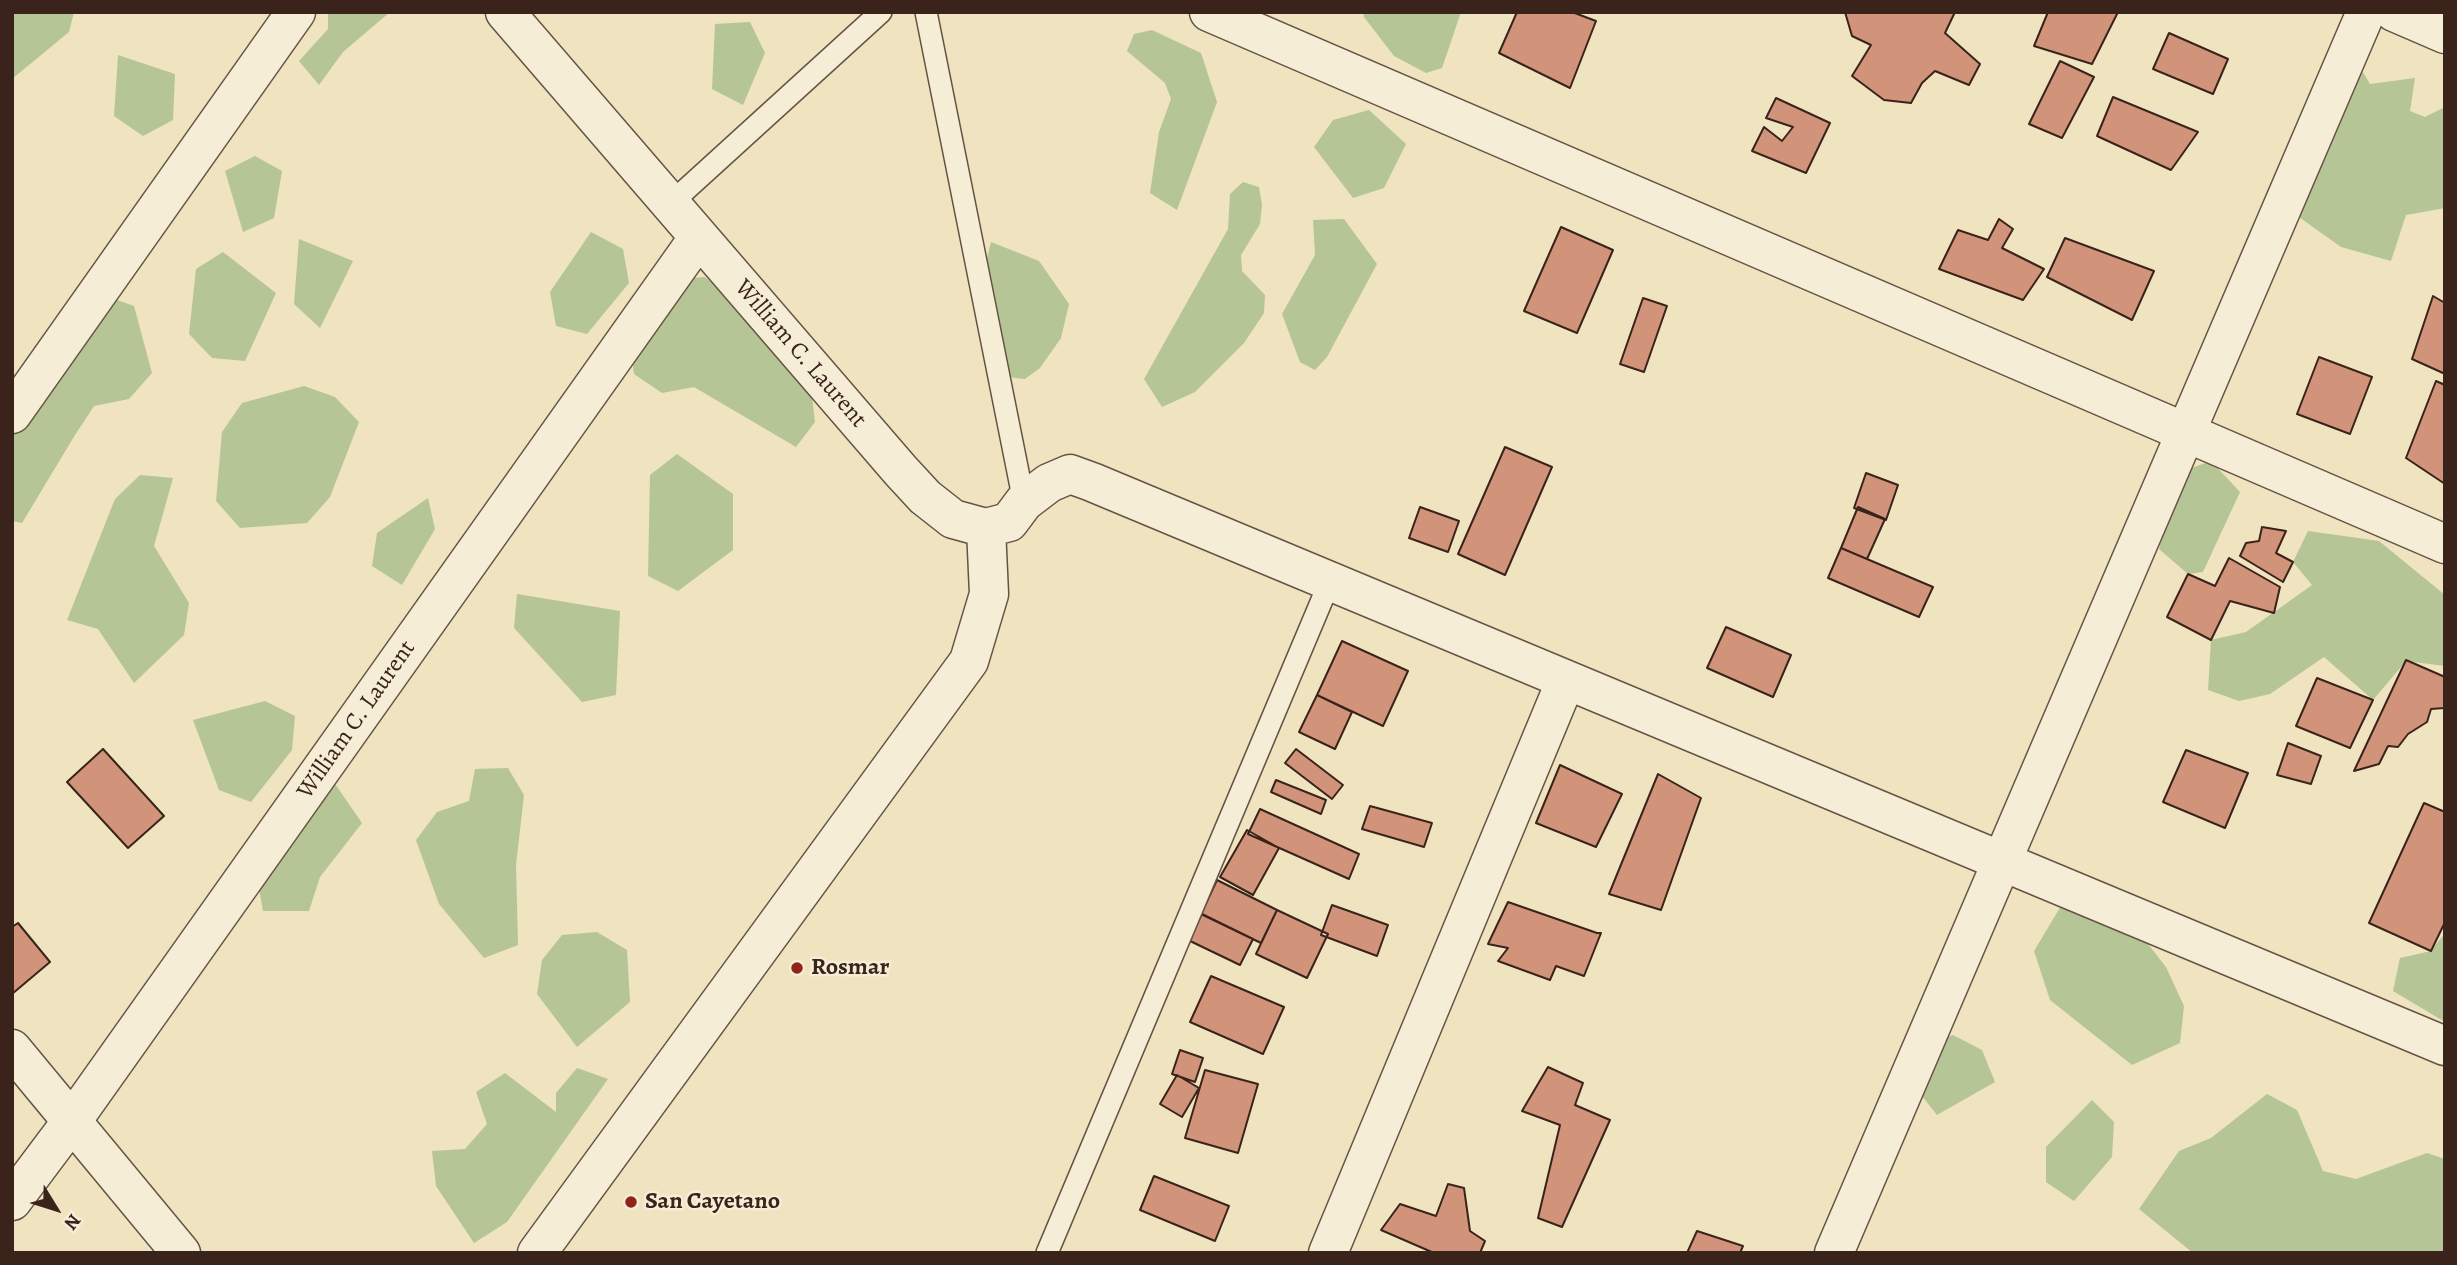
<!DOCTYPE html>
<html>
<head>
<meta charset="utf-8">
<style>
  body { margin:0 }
  #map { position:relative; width:2457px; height:1265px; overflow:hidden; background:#efe3c0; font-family:Alegreya,serif }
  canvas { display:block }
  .frame { position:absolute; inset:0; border:14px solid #39231a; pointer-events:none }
  .north { position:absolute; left:21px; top:1174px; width:70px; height:70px; -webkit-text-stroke:5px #f5edd6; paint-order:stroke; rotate:128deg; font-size:19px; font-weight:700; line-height:28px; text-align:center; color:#39231a }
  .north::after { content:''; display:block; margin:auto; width:24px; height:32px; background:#39231a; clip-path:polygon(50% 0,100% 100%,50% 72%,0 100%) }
</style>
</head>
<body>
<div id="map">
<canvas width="2457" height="1265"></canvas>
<div class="frame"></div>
<div class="north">N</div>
</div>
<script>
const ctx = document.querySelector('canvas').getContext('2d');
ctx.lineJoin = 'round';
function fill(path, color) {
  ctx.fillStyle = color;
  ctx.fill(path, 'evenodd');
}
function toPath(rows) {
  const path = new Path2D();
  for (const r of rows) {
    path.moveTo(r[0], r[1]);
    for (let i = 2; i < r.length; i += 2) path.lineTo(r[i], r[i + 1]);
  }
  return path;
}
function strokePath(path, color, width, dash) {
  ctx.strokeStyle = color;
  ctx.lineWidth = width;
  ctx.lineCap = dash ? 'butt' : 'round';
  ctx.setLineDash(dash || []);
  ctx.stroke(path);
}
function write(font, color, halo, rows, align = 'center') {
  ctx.font = font + ' Alegreya,serif';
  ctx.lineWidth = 5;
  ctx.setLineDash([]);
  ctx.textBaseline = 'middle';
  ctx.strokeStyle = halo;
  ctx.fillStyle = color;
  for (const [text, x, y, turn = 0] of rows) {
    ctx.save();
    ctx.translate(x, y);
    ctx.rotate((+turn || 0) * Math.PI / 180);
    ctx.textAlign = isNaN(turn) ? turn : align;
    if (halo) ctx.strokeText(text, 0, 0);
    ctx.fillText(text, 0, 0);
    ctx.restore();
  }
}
fill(toPath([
  [12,12,74,12,69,32,12,79],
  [328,12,390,12,343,52,319,85,299,61,328,29],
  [1363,12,1461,12,1442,68,1426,73,1394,56,1364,17],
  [750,22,765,53,743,105,712,89,715,24],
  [1152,30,1201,53,1217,102,1177,210,1150,193,1159,132,1171,99,1165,83,1127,51,1134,34],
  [2352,54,2370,84,2415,78,2410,111,2425,117,2445,107,2445,208,2406,215,2391,261,2341,247,2282,205],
  [118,55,175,74,173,120,143,136,114,116],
  [1369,110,1406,144,1384,188,1353,198,1314,147,1333,120],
  [255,156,282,171,274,218,243,232,225,171],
  [1243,182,1259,187,1262,205,1260,224,1241,255,1242,271,1265,295,1264,313,1244,343,1195,392,1162,407,1144,379,1228,229,1230,194],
  [1344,219,1377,264,1327,357,1315,370,1300,362,1282,314,1315,255,1313,220],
  [591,232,623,249,629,283,587,334,556,326,550,292],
  [299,239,353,261,320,328,294,304],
  [991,242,1039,261,1069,304,1061,338,1040,368,1025,379,1007,377,978,295],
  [223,252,276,293,245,361,212,358,189,334,196,269],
  [705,277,716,286,811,388,815,422,796,447,694,387,662,393,634,374,630,341,662,280],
  [103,295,134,306,152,373,129,399,94,406,75,435,22,523,12,521,12,428],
  [304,386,335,397,359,422,330,497,307,523,240,528,216,501,222,432,242,403],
  [677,454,733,494,733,550,678,591,648,576,650,475],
  [2211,461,2240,492,2203,572,2188,574,2159,549,2163,533,2186,470],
  [140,475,173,478,154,546,189,603,184,635,134,683,98,629,67,620,115,499],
  [428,498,435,529,402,585,372,566,377,533],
  [2308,531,2379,541,2445,595,2445,666,2406,661,2373,700,2324,657,2270,694,2239,701,2208,690,2211,640,2246,632,2312,585,2293,562],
  [517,594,620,611,616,695,582,702,514,628],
  [265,701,295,716,292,750,251,802,219,790,193,720],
  [324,768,362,823,320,877,309,911,263,911,257,877],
  [508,768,524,795,516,865,518,945,484,958,439,904,416,840,437,812,469,801,475,769],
  [2061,906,2123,912,2166,967,2184,1006,2180,1043,2132,1065,2050,1000,2034,951],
  [597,932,627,950,630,1002,577,1047,537,994,542,960,562,935],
  [2445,933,2445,1022,2393,991,2400,958,2431,951],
  [1953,1035,1982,1050,1995,1082,1937,1115,1906,1076,1920,1047],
  [577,1068,608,1079,507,1222,474,1243,436,1186,432,1151,465,1149,487,1124,476,1092,505,1073,556,1112,556,1093],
  [2267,1094,2297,1110,2323,1171,2356,1179,2427,1153,2445,1159,2445,1253,2193,1253,2139,1209,2179,1151,2211,1138],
  [2092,1100,2114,1122,2112,1157,2074,1201,2046,1182,2046,1147]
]), '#b5c596');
const building = toPath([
  [1517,12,1572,12,1596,21,1570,88,1499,53,1517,12],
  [1845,12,1955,12,1945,33,1980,64,1969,85,1935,71,1922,83,1911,103,1884,100,1852,76,1871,45,1852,36,1845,12],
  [2048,12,2118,12,2092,64,2034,46,2048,12],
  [2169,33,2228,59,2213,94,2153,69,2169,33],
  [2060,61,2094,77,2062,138,2029,124,2060,61],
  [2113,97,2198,132,2171,170,2097,136,2113,97],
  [1776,98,1830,123,1806,173,1752,151,1764,127,1782,141,1793,127,1766,118,1776,98],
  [1999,219,2013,229,2002,248,2044,269,2023,300,1939,269,1958,230,1988,240,1999,219],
  [1561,227,1613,250,1577,333,1524,311,1561,227],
  [2065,238,2154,271,2132,320,2047,277,2065,238],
  [2433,296,2445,303,2445,370,2443,373,2412,359,2433,296],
  [1643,298,1667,306,1644,372,1620,364,1643,298],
  [2319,357,2372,377,2350,434,2297,414,2319,357],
  [2436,381,2445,385,2445,484,2406,458,2436,381],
  [1505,447,1552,467,1505,575,1458,554,1505,447],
  [1866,473,1898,485,1886,520,1854,508,1866,473],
  [1420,507,1459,521,1448,552,1409,538,1420,507],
  [1858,507,1885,519,1867,559,1841,548,1858,507],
  [2262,527,2286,531,2276,553,2293,562,2283,582,2240,556,2246,543,2259,541,2262,527],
  [1841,548,1933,587,1919,617,1828,578,1841,548],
  [2229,558,2280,587,2274,613,2230,601,2211,640,2167,617,2188,574,2215,586,2229,558],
  [1726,627,1791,655,1773,697,1707,668,1726,627],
  [1342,641,1408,671,1383,726,1317,695,1342,641],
  [2406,660,2445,677,2445,706,2444,708,2431,709,2427,722,2408,734,2398,747,2388,746,2379,764,2354,771,2406,660],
  [2317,678,2373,700,2350,748,2296,726,2317,678],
  [1317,695,1352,712,1335,749,1299,732,1317,695],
  [2288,743,2321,756,2311,784,2277,775,2288,743],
  [103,749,164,816,128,848,67,782,103,749],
  [1296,749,1343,785,1332,799,1285,763,1296,749],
  [2186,750,2248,773,2225,828,2163,802,2186,750],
  [1560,765,1622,794,1596,847,1536,823,1560,765],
  [1658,774,1701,798,1661,910,1609,894,1658,774],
  [1276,780,1326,800,1321,814,1271,792,1276,780],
  [2424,803,2445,812,2445,922,2431,951,2369,923,2424,803],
  [1370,806,1432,823,1424,847,1362,829,1370,806],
  [1260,809,1359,854,1349,879,1248,834,1260,809],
  [1247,830,1279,848,1253,895,1220,877,1247,830],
  [1217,880,1277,910,1261,943,1201,914,1217,880],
  [1508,902,1597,933,1601,933,1584,976,1556,966,1550,980,1498,961,1508,948,1488,944,1508,902],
  [1332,905,1388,925,1377,956,1321,935,1332,905],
  [1277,910,1328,934,1307,978,1256,954,1277,910],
  [1202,914,1253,939,1240,965,1188,940,1202,914],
  [18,923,50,962,12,994,12,927,18,923],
  [1211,976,1284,1007,1263,1054,1190,1022,1211,976],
  [1180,1050,1203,1058,1195,1082,1172,1074,1180,1050],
  [1548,1067,1583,1083,1575,1105,1610,1120,1562,1227,1538,1218,1560,1125,1522,1111,1548,1067],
  [1205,1070,1258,1084,1238,1153,1185,1138,1205,1070],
  [1177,1075,1199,1088,1182,1117,1160,1104,1177,1075],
  [1154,1176,1229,1206,1215,1241,1140,1210,1154,1176],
  [1448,1184,1464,1188,1470,1231,1485,1241,1480,1253,1434,1253,1381,1230,1400,1204,1436,1216,1448,1184],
  [1697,1231,1743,1246,1740,1253,1687,1253,1697,1231]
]);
fill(building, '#d1947a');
strokePath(building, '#39231a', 2);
const service = toPath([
  [926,12,1024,502],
  [670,204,881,12],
  [1047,1253,1330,581]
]);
const minor = toPath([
  [505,12,901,471,925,497,953,519,986,528,1009,522,1024,502,1049,483,1070,474,1092,482,2445,1046],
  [1209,12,2445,544],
  [2394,12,2445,34],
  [12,414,296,12],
  [12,1049,181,1253],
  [12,1201,72,1121,699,237],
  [537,1253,969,661,989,594,986,528],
  [1328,1253,1566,680],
  [1834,1253,2366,12]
]);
strokePath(service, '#665344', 24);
strokePath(minor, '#665344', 41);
strokePath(service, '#f5edd6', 21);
strokePath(minor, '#f5edd6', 38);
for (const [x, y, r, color] of [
  [797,968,7,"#8f2418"],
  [631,1202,7,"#8f2418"]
]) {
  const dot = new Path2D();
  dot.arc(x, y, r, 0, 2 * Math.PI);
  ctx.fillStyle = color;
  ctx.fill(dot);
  strokePath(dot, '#f5edd6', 2.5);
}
write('24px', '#39231a', '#f5edd6', [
  ["William C. Laurent",800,354,49],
  ["William C. Laurent",357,720,-55]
]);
write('bold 24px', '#39231a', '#f5edd6', [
  ["Rosmar",811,968],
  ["San Cayetano",645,1202]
], 'left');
</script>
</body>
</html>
